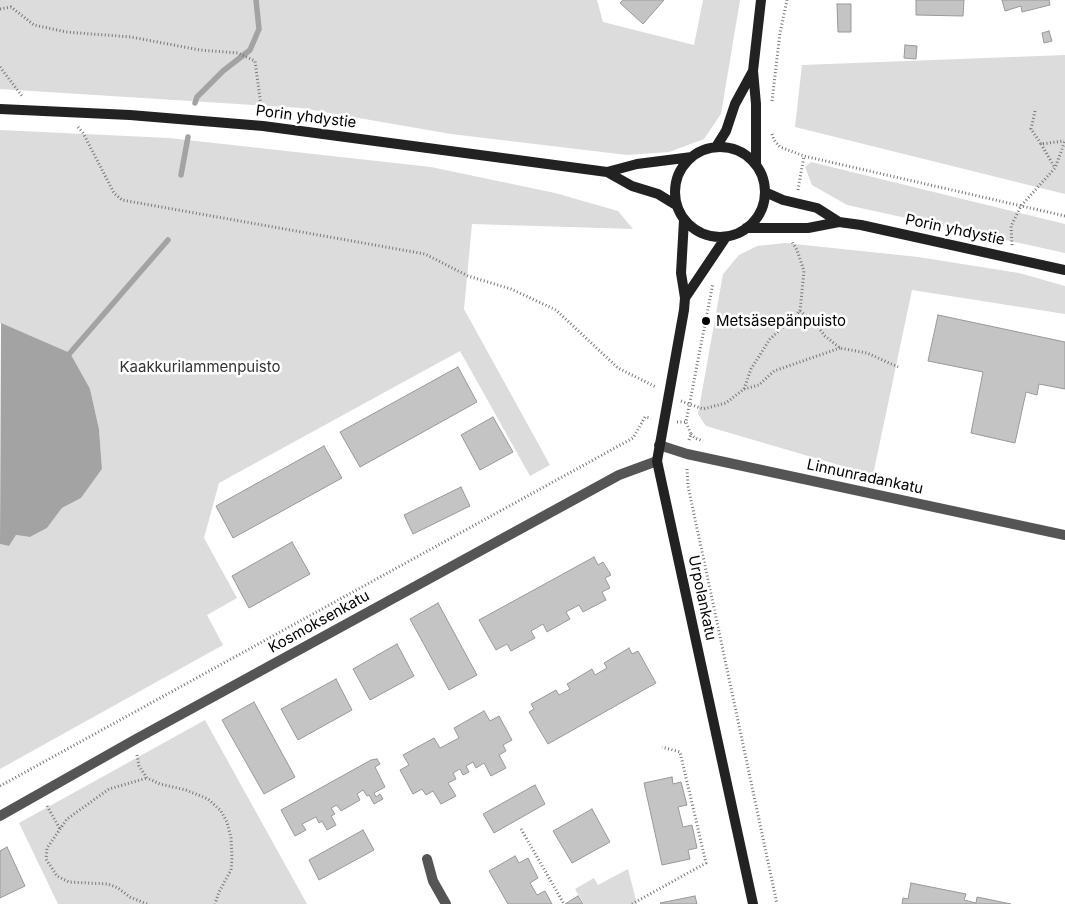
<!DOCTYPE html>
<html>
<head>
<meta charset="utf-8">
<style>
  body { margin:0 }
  canvas { display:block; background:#fff }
</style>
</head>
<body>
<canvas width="1065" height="904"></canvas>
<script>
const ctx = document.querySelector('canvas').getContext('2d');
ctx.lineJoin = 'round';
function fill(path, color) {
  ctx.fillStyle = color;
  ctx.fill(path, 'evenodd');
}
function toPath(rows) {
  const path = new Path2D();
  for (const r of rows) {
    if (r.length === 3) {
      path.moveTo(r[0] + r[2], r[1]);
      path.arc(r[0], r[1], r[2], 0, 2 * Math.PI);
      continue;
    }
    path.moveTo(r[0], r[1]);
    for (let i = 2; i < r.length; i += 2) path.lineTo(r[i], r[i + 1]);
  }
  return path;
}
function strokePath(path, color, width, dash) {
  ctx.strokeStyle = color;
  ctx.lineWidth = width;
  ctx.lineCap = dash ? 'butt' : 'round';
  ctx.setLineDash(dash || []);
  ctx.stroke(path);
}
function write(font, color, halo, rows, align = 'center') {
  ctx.font = font + ' Inter,sans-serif';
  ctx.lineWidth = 5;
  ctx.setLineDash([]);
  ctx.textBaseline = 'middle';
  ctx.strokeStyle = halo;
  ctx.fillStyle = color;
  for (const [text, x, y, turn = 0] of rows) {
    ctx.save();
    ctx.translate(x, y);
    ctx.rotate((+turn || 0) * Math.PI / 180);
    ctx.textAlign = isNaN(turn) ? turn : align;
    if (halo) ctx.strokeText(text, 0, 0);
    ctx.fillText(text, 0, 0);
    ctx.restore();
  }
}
fill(toPath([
  [0,0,597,0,603,22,694,45,703,0,740,0,721,114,704,139,669,152,627,155,451,134,301,108,0,89],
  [1065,55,1065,194,795,127,802,65],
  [0,130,169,138,431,167,555,193,618,211,633,229,472,224,464,309,550,465,530,476,460,351,219,483,204,538,237,598,207,615,223,645,0,769,0,544,9,546,16,535,30,537,47,528,62,508,81,498,102,469,99,429,90,389,1,323,0,324],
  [811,162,1065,224,1065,253,847,205,812,185,805,167],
  [785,243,918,257,1019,273,1065,286,1065,314,912,290,873,475,706,426,698,414,723,274,739,255,757,246],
  [205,720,307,904,58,904,19,823],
  [628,869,637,904,584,904,575,889,594,878,598,885]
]), '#dcdcdc');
fill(toPath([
  [1,323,70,353,90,389,99,429,102,469,81,498,62,508,47,528,30,537,16,535,9,546,0,544]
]), '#a3a3a3');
strokePath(toPath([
  [195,103,197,97,223,71,250,50,259,29,256,0],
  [181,175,188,137],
  [70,353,168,240]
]), '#a3a3a3', 5.5);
const building = toPath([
  [623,0,664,0,643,24,620,3,623,0],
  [916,0,964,0,963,16,916,15,916,0],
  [1002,0,1049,0,1050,5,1022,12,1021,6,1005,11,1002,0],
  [837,4,851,4,851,32,838,32,837,4],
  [1049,31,1052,41,1044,43,1042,33,1049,31],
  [905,45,917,46,916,59,904,58,905,45],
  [938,315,1065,342,1065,389,1039,384,1037,395,1026,392,1015,443,971,433,983,372,928,361,938,315],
  [458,367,477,402,360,467,340,432,458,367],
  [493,417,513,452,480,470,461,435,493,417],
  [324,446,342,478,233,538,216,506,324,446],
  [461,487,470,506,413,534,404,515,461,487],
  [292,542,310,574,249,608,232,576,292,542],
  [594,557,598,565,603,562,611,575,605,578,610,588,602,592,606,600,583,612,579,605,566,612,570,619,547,632,543,624,531,631,535,638,511,651,507,644,496,650,479,620,594,557],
  [438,603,477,675,449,690,410,619,438,603],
  [397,644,414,676,370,700,353,669,397,644],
  [629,648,632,654,638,651,656,683,548,744,529,712,534,709,531,704,556,690,559,695,570,689,567,684,592,669,595,675,607,668,604,663,629,648],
  [336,679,352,710,298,740,281,709,336,679],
  [254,702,295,777,264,794,222,720,254,702],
  [484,711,490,721,499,716,512,740,503,745,506,751,499,755,506,768,491,776,484,763,476,768,473,762,466,766,469,772,463,775,460,769,453,773,456,779,448,783,456,796,441,804,433,791,426,795,422,789,413,794,400,770,409,765,403,755,434,738,440,748,459,738,454,728,484,711],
  [377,759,380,764,375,767,385,787,374,793,376,797,380,794,383,799,374,804,369,795,367,796,363,790,357,794,360,800,341,811,337,805,331,808,335,814,331,816,336,825,327,830,322,821,319,823,316,817,302,824,306,830,295,836,281,810,371,760,377,759],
  [672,777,673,784,681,782,687,805,678,807,683,827,692,825,697,848,688,850,690,859,662,865,644,783,672,777],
  [535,785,545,804,494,833,483,814,535,785],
  [592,809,610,842,572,863,553,831,592,809],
  [363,830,374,850,319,880,309,860,363,830],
  [7,847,25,886,0,898,0,851,7,847],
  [515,856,519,863,528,858,538,878,530,883,537,895,545,891,552,904,508,904,489,871,515,856],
  [911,883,966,894,964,900,976,903,977,897,1011,904,902,904,903,898,908,899,911,883],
  [578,896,583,904,565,904,578,896],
  [695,896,697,904,661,904,660,903,695,896]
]);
fill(building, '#c4c4c4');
strokePath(building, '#999', 1);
strokePath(toPath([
  [0,9,11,7,34,25,66,32,131,37,200,50,238,53,255,61,262,113],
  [0,67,22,96],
  [772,101,780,33,787,0],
  [1035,111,1031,129,1041,144,1064,141],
  [78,127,83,133,114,193,122,200,425,254,468,276,511,289,556,310,618,368,656,387],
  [772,134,774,140,780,147,804,156,1065,216],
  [1041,144,1055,168],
  [798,190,804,156],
  [1012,245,1011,226,1021,206,1055,168,1065,141],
  [800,311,814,322,825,336,840,348,867,353,898,367],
  [744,389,751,369,770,339,800,311,804,271,797,250,792,242],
  [681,401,703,409,726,403,744,389,759,385,774,371,840,348],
  [677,422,686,422],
  [691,434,695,438,703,441],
  [689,440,691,434,686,422,713,283],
  [687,469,688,486,777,904],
  [137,755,139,766,147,778,160,784,186,790,208,799,221,811,227,822,231,838,232,858,231,870,219,892,215,904],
  [0,786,633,438,645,417,651,418],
  [47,806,60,829],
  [521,829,564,904],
  [147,904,130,897,118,888,108,884,69,882,57,876,46,859,47,848,67,819,109,789,147,778],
  [632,904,706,863,680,752,662,747]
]), '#777', 3, [1, 2.5]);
strokePath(toPath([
  [659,445,687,454,1065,535],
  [427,859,433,881,446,904]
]), '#555', 10);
strokePath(toPath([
  [0,816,136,739,619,475,657,461]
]), '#555', 10);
strokePath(toPath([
  [0,109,130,115,263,126,607,172,637,164,692,157],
  [716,147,726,131,735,104,753,71],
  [720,192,45],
  [756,165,756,104,753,71,761,0],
  [607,172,632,186,658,194,676,205],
  [765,192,783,200,817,208,839,222],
  [684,220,681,273,685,298,684,310,657,461,753,904],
  [746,228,808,228,839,222,861,225,1065,270],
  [685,298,726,237]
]), '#222', 10);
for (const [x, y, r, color] of [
  [706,321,5,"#000"]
]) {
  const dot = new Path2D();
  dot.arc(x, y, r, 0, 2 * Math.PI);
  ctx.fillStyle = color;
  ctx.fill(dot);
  strokePath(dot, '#fff', 2);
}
write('15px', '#000', '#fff', [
  ["Porin yhdystie",306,117,7],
  ["Porin yhdystie",955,230,12],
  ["Linnunradankatu",865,477,12],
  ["Urpolankatu",702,598,78],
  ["Kosmoksenkatu",319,622,-29]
]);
write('15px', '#000', '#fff', [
  ["Metsäsepänpuisto",716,321]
], 'left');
write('15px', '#333', '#fff', [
  ["Kaakkurilammenpuisto",200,367]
]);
</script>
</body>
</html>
